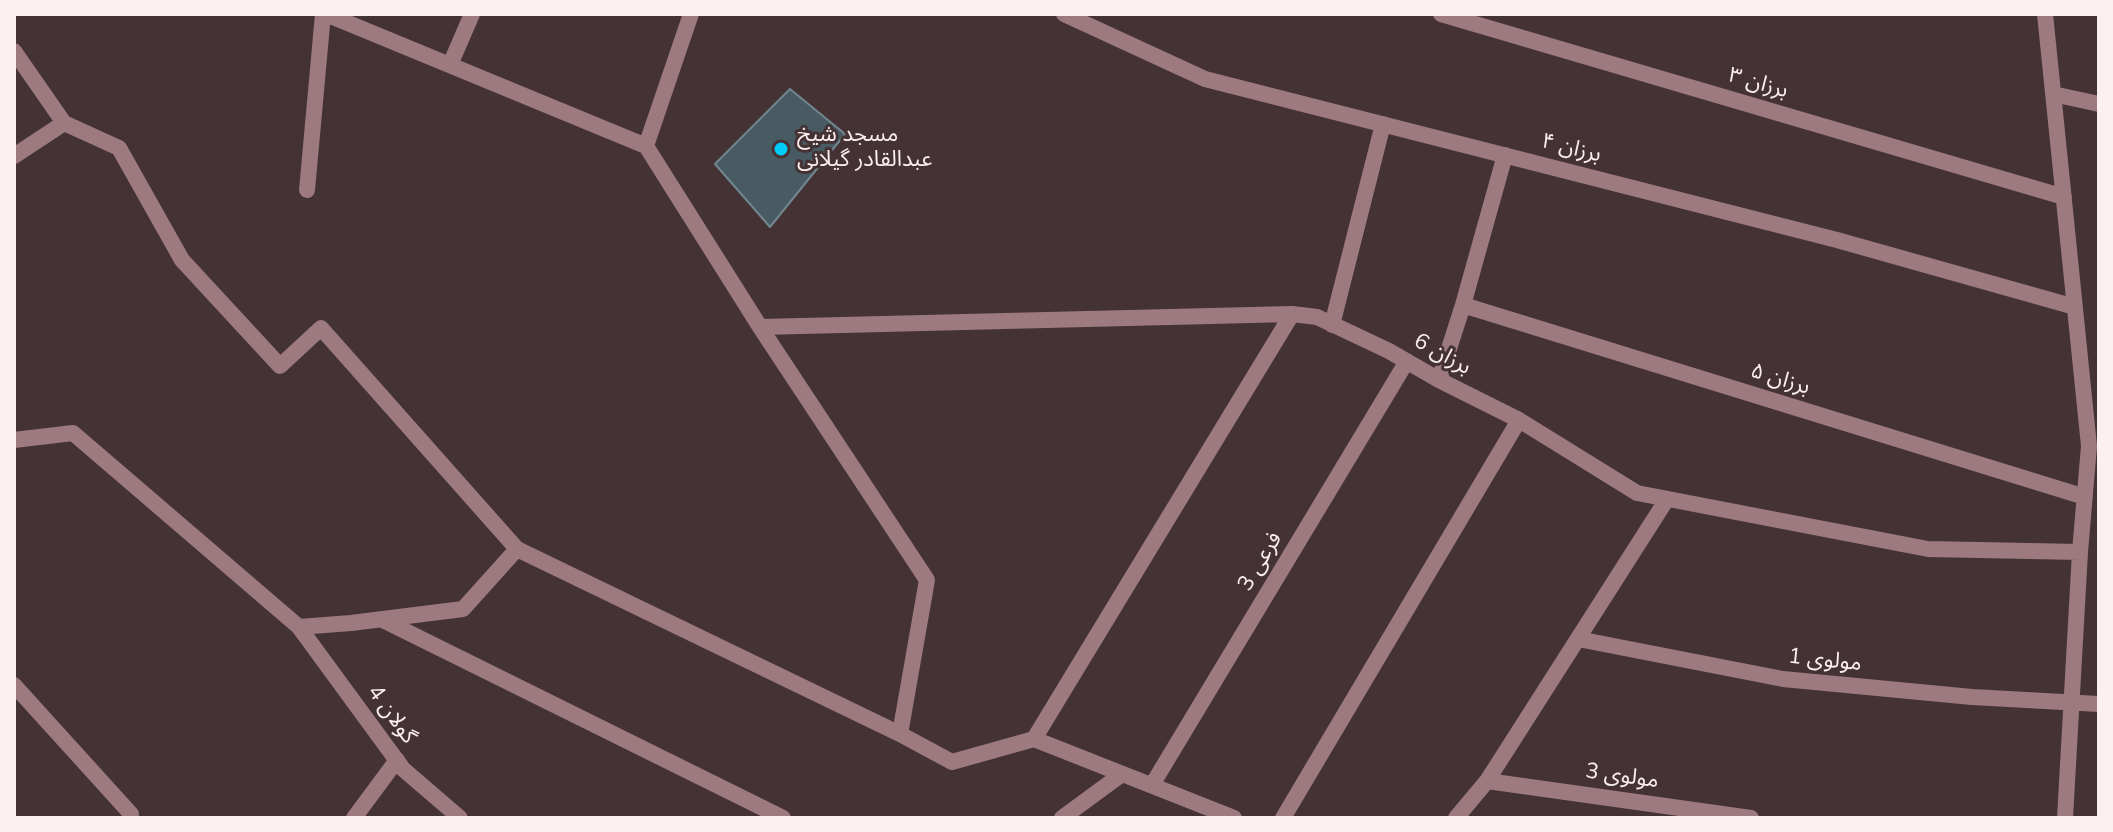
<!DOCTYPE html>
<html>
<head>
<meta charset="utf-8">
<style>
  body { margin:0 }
  #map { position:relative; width:2113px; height:832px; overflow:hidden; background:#443235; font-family:"Nunito Sans",sans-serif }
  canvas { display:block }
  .frame { position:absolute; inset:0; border:16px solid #fbeff1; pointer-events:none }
</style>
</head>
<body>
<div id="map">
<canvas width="2113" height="832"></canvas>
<div class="frame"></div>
</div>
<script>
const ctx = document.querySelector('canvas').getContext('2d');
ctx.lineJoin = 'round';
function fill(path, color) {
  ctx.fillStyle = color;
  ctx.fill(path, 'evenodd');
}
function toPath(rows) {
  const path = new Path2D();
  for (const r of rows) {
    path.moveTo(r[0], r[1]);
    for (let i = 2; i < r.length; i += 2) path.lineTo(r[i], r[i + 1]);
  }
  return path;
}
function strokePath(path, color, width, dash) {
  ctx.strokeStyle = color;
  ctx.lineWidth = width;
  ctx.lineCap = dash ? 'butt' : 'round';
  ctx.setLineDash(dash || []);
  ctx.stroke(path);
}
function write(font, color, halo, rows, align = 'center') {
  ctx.font = font + ' "Nunito Sans","Noto Sans Arabic",sans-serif';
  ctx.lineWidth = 6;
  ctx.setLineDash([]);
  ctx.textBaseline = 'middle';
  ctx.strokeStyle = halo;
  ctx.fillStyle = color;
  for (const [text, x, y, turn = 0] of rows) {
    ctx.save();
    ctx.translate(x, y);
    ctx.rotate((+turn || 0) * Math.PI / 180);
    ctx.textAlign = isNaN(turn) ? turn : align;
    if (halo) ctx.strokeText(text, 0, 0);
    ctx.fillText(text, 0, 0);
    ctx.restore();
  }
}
const building = toPath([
  [790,89,845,134,770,227,715,164,790,89]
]);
fill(building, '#485b62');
strokePath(building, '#71868e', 2);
strokePath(toPath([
  [326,14,646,146],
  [1064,14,1205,79,1837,240,2075,307],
  [1441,14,2064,197],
  [2045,14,2089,446,2080,552,2065,818],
  [14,51,64,123,119,148,182,260,280,366,321,328,517,549,900,734,927,580,760,327,646,146,691,14],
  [450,65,472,14],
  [2053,94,2099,104],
  [14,156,64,123],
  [307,190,323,14],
  [1463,305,2085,497],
  [1332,325,1383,124],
  [760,327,1292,314,1317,317,1389,351,1439,380,1519,420,1637,493,1928,549,2080,552],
  [1439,380,1463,305,1505,155],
  [14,440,73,433,299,627,351,623,463,609,517,549],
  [383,620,783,818],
  [299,627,403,769,460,818],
  [1578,639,1783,679,1972,697,2099,704],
  [14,685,131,814,130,818],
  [900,734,952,762,1034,739,1234,818],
  [1034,739,1292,314],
  [1487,781,1751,818],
  [1152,785,1407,361],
  [354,818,397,760],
  [1062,818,1122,774],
  [1283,818,1519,420],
  [1456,818,1487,781,1667,499]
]), '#9c7a80', 16);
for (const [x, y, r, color] of [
  [781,149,8,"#00cbf9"]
]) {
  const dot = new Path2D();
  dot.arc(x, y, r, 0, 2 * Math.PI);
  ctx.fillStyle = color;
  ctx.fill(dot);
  strokePath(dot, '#443235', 3);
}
write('22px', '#fbeff1', '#443235', [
  ["برزان ۳",1758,84,16],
  ["برزان ۴",1571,149,14],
  ["برزان 6",1442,355,29],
  ["برزان ۵",1780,380,17],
  ["فرعی 3",1261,562,-59],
  ["مولوی 1",1825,661,6],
  ["گولان 4",391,715,54],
  ["مولوی 3",1622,777,8]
]);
write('22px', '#fbeff1', '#443235', [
  ["مسجد شیخ",797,136],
  ["عبدالقادر گیلانی",797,161]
], 'left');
</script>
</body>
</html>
